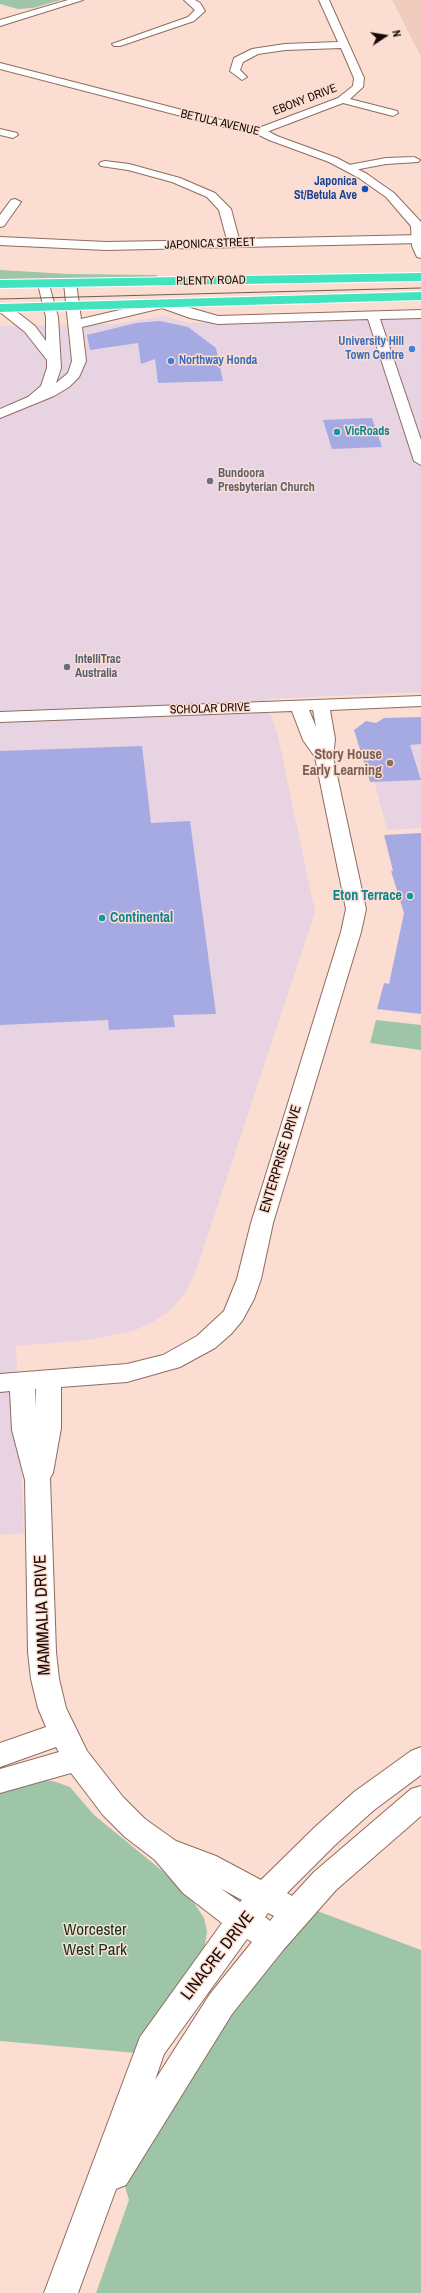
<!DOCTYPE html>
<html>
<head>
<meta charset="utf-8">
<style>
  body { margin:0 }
  #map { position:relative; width:421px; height:2293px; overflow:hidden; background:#fcddd1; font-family:"Archivo Narrow",sans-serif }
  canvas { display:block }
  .north { position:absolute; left:365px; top:16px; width:40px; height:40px; -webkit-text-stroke:3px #fcddd1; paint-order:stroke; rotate:78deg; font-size:11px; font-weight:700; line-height:16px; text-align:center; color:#160a06 }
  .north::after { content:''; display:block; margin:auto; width:14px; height:18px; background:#160a06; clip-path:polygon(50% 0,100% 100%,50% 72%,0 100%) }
</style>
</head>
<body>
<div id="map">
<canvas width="421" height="2293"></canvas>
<div class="north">N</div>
</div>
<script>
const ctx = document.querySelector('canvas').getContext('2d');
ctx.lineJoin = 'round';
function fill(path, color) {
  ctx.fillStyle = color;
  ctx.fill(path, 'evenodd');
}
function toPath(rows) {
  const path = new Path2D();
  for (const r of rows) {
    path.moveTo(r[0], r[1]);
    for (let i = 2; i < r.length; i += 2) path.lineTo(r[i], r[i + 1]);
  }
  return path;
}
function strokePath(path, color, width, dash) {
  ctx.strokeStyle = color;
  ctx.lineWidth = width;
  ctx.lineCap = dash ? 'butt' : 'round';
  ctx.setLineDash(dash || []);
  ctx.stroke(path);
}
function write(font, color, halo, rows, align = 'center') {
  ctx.font = font + ' "Archivo Narrow",sans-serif';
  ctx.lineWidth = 3;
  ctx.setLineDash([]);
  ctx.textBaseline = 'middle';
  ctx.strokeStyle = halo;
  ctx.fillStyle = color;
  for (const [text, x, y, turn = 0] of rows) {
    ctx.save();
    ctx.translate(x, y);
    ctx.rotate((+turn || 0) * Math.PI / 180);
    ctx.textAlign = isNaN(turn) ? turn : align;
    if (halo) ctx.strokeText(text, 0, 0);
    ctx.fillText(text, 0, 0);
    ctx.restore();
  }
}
fill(toPath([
  [163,316,190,323,395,319,395,318,421,316,421,692,265,699,277,732,315,912,196,1271,185,1293,171,1310,151,1323,133,1331,89,1340,16,1346,24,1533,0,1535,0,326,115,324],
  [421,732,421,828,387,830,362,735]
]), '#e8d3e2');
fill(toPath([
  [392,0,421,0,421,57]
]), '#f1ccbe');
fill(toPath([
  [0,0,61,0,33,8,18,9,0,4],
  [0,270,68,274,157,275,157,278,0,279],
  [376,1020,421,1025,421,1050,370,1043],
  [33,1780,53,1781,70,1787,94,1815,160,1869,190,1897,204,1918,207,1931,205,1945,199,1961,136,2053,0,2041,0,1787],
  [312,1909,421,1950,421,2293,96,2293,129,2200,124,2183,228,2015]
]), '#9fc5a8');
fill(toPath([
  [160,321,188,327,216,348,223,381,158,383,155,359,141,364,138,343,90,350,87,335,136,323],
  [372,418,382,447,332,449,323,420],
  [421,717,421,744,410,745,421,780,370,782,354,730,366,721,376,723,384,718],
  [142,746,151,823,190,821,216,1014,173,1015,175,1027,109,1030,108,1020,0,1025,0,751],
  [421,833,421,1014,377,1009,384,983,389,984,404,913,391,871,393,871,384,835]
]), '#a6aae3');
const minor = toPath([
  [68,0,83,0,0,26,0,20,68,0],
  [184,0,195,0,200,3,205,11,194,21,120,46,114,46,112,44,188,17,195,10,184,0],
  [319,0,329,0,364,78,363,87,350,99,397,111,398,113,393,116,343,103,264,133,256,133,256,129,338,98,353,86,354,78,341,48,285,50,258,54,243,62,240,70,247,77,242,80,230,71,234,58,252,49,285,44,338,42,319,0],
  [0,129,17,133,18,135,13,138,0,135,0,129],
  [414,157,420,160,418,162,386,164,349,171,343,168,349,165,386,158,414,157],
  [105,161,129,164,180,178,215,193,231,209,239,239,421,235,421,243,106,250,0,245,0,237,106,242,227,240,219,210,207,197,172,182,128,170,101,166,99,164,101,162,105,161],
  [15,199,21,202,4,226,0,227,0,215,11,200,15,199],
  [70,279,76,283,81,319,163,300,218,316,421,310,421,318,380,319,421,440,421,465,414,461,368,319,218,324,190,318,162,308,82,327,86,361,79,377,69,387,54,396,0,418,0,409,28,397,41,386,47,368,47,360,25,332,0,312,0,305,8,305,35,326,46,341,46,317,38,284,44,280,48,281,58,317,61,368,56,383,68,373,72,361,64,283,70,279],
  [421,696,421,706,330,710,335,739,333,757,366,909,361,932,273,1223,261,1279,254,1299,242,1321,231,1334,215,1348,180,1367,127,1382,61,1387,61,1428,53,1473,50,1478,56,1652,59,1679,66,1708,87,1751,123,1797,145,1819,176,1841,216,1856,261,1880,315,1827,354,1792,411,1751,421,1747,421,1775,374,1810,335,1845,287,1893,292,1896,314,1872,411,1789,421,1786,421,1816,336,1890,284,1949,232,2014,126,2185,116,2189,78,2293,44,2293,140,2037,222,1923,183,1893,155,1860,125,1837,103,1815,71,1773,0,1793,0,1769,59,1752,56,1747,0,1767,0,1743,46,1727,38,1708,31,1679,28,1652,25,1480,12,1430,10,1391,0,1392,0,1374,127,1364,163,1355,197,1336,224,1311,237,1279,251,1223,341,932,346,909,315,757,303,740,292,711,0,722,0,712,421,696],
  [309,710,313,710,316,727,309,710],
  [35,1389,36,1389,36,1407,35,1389],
  [220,1888,242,1900,240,1902,220,1888],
  [268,1913,274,1916,270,1921,265,1917,268,1913],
  [247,1939,252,1942,210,1994,155,2080,164,2054,247,1939]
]);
const tertiary = toPath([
  [0,63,221,120,264,129,277,136,337,158,367,174,394,193,421,222,421,258,417,257,412,246,411,226,386,197,359,178,329,162,269,140,257,134,216,125,0,69,0,63]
]);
const trunk = toPath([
  [421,273,421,281,0,288,0,280,421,273],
  [421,292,421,300,0,312,0,304,421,292]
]);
strokePath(minor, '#8f6c5f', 2);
strokePath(tertiary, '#8f6c5f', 2);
strokePath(trunk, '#fff', 2);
fill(minor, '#fff');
fill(tertiary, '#fff');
fill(trunk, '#42e4c0');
strokePath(toPath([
  [0,299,421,288]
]), '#6f5c55', 1);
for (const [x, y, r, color] of [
  [365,189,4,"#1a4fb4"],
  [412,349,4,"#3f7fe0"],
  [171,361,4,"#3f7fe0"],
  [337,432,4,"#0f9aa8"],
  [210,481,4,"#6b7280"],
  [67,667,4,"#5c6f8a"],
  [390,763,4,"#8d6e63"],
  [410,896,4,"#0f9aa8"],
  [102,918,4,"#0f9aa8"]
]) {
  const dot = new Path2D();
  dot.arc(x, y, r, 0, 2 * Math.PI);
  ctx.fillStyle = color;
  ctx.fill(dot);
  strokePath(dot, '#fcddd1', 1.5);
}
write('12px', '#160a06', '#fcddd1', [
  ["EBONY DRIVE",305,100,-21],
  ["BETULA AVENUE",220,123,13],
  ["JAPONICA STREET",210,244,-2],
  ["PLENTY ROAD",211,281,-1],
  ["SCHOLAR DRIVE",210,709,-2]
]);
write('bold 12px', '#164399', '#fcddd1', [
  ["Japonica",357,182],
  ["St/Betula Ave",357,196]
], 'right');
write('bold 12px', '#366cbe', '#fcddd1', [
  ["University Hill",404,342],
  ["Town Centre",404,356],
  ["Northway Honda",179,361,"left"]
], 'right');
write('bold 12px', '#0d838f', '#fcddd1', [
  ["VicRoads",345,432]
], 'left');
write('bold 12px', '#5b616d', '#fcddd1', [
  ["Bundoora",218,474],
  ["Presbyterian Church",218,488]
], 'left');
write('bold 12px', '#4e5e75', '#fcddd1', [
  ["IntelliTrac",75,660],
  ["Australia",75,674]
], 'left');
write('bold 14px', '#785e54', '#fcddd1', [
  ["Story House",382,755],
  ["Early Learning",382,771]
], 'right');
write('bold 14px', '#0d838f', '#fcddd1', [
  ["Eton Terrace",402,896],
  ["Continental",110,918,"left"]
], 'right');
write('14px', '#160a06', '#fcddd1', [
  ["ENTERPRISE DRIVE",281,1159,-73]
]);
write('17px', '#160a06', '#fcddd1', [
  ["MAMMALIA DRIVE",43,1615,-92],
  ["LINACRE DRIVE",218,1956,-52]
]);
write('17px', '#0e381d', '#fcddd1', [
  ["Worcester",95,1930],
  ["West Park",95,1950]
]);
</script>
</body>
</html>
